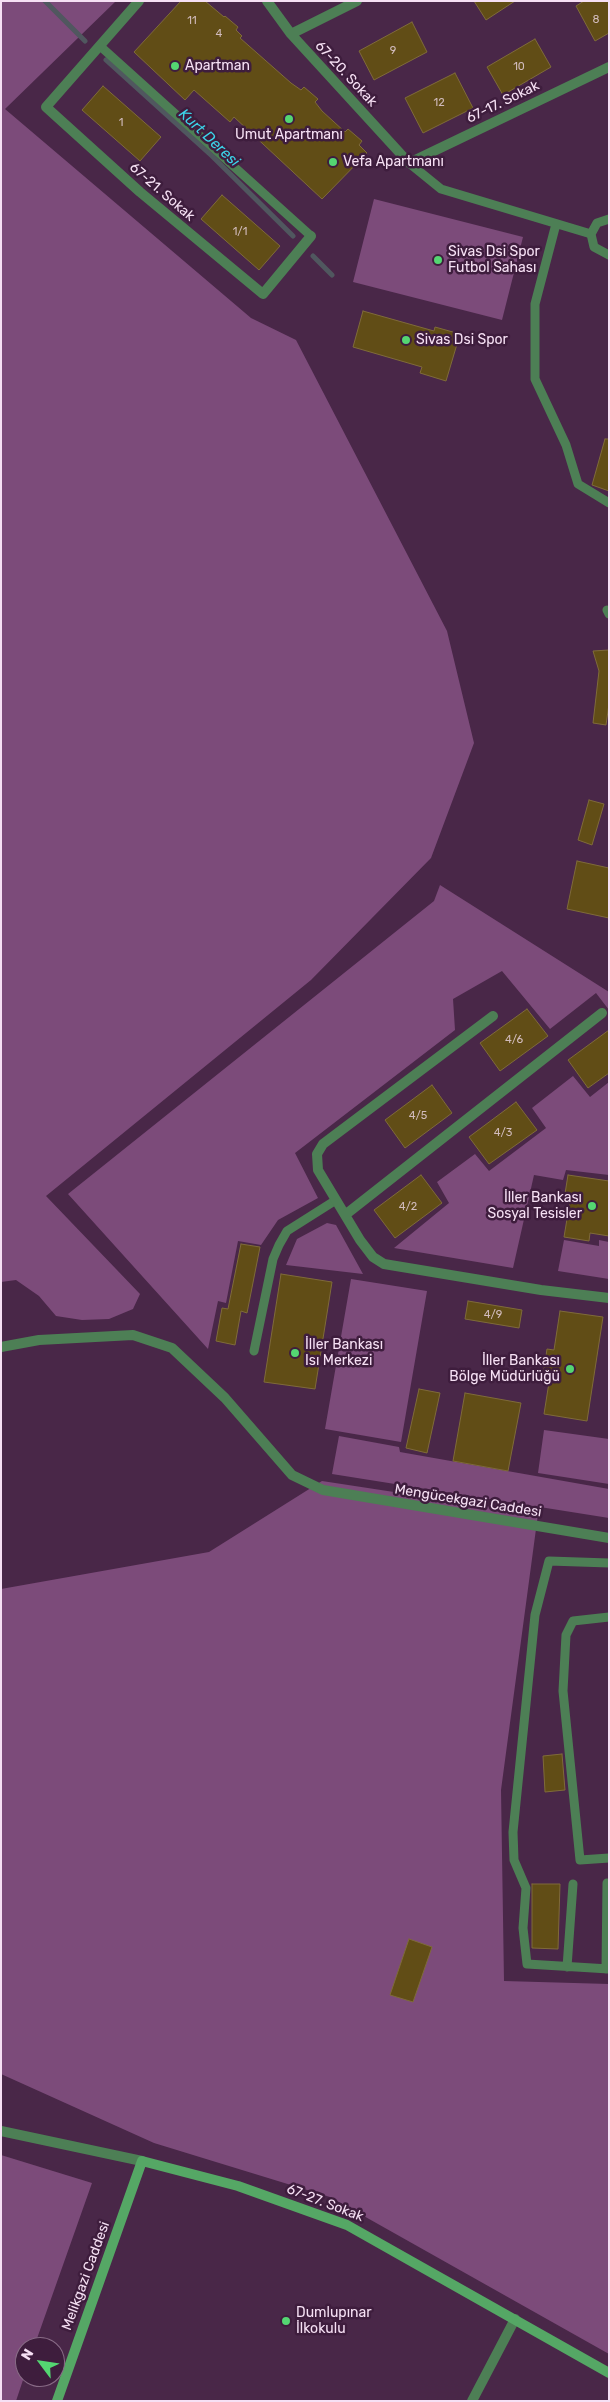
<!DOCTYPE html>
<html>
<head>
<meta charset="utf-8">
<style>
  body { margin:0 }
  #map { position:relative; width:610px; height:2402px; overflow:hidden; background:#492748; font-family:Rubik,sans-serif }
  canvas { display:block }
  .frame { position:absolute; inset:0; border:2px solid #f6e0f4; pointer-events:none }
  .north { position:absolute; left:15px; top:2337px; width:50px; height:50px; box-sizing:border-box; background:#3e1d3d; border:1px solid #886b86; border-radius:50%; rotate:301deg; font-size:14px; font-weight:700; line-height:20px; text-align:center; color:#f6e0f4 }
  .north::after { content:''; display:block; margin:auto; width:18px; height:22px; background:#54d672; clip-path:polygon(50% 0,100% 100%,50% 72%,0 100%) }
</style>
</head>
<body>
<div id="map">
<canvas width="610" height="2402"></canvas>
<div class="frame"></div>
<div class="north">N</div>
</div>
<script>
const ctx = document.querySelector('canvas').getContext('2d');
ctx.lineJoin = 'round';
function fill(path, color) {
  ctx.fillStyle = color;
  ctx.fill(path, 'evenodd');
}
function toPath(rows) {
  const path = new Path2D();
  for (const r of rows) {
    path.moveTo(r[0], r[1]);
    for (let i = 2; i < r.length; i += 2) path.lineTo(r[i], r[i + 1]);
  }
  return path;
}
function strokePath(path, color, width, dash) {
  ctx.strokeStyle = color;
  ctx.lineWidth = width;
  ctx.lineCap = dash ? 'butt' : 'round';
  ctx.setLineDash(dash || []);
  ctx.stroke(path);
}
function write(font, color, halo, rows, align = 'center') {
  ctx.font = font + ' Rubik,sans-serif';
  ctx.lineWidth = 5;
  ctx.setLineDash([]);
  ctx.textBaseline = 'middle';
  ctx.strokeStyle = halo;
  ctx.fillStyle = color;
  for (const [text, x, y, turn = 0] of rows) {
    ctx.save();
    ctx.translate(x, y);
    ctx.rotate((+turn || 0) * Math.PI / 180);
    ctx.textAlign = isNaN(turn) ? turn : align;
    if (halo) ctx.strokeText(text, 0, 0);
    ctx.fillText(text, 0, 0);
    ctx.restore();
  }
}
fill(toPath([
  [1,1,116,1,5,109,251,318,296,340,447,631,474,743,431,858,311,980,46,1196,140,1294,133,1309,109,1319,82,1320,56,1316,39,1296,16,1280,1,1282],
  [374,199,523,237,502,320,353,282],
  [440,885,609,992,609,1010,596,993,550,1029,502,971,453,999,455,1030,295,1153,318,1198,278,1220,261,1245,238,1241,226,1303,218,1301,208,1349,68,1194,434,901],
  [573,1076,590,1097,609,1082,609,1175,566,1170,563,1180,534,1175,513,1268,394,1248,449,1203,437,1182,475,1154,489,1171,546,1128,532,1108],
  [327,1223,336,1225,363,1274,286,1265,297,1239],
  [564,1240,599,1246,599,1240,609,1242,609,1279,558,1271],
  [351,1279,427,1291,401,1442,325,1429],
  [544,1430,609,1439,609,1484,538,1473],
  [339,1436,399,1447,400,1452,609,1489,609,1518,332,1474],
  [322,1481,538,1514,501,1790,504,1981,609,1984,609,2354,330,2197,154,2143,1,2074,1,1589,209,1552],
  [1,2155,92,2183,34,2347,25,2347,25,2374,16,2401,1,2401]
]), '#7c4b7a');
strokePath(toPath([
  [45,1,85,41],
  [106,60,212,156,293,236],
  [313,256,332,275]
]), '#50575f', 5);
const building = toPath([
  [181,1,205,1,224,17,225,16,238,27,236,30,242,36,240,38,291,83,301,90,304,87,318,99,315,102,322,111,345,132,348,129,362,141,359,145,367,153,322,199,234,117,230,122,194,90,185,100,134,52,181,1],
  [474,1,515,1,486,20,474,1],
  [584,1,609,1,609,33,595,41,576,6,584,1],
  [412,22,427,52,374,80,359,51,412,22],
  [535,39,551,67,503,95,487,67,535,39],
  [455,73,473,108,423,133,405,98,455,73],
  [103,86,161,137,140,161,82,110,103,86],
  [222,195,280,246,259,270,201,219,222,195],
  [363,311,434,331,435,327,460,334,446,381,420,373,422,367,353,347,363,311],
  [605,439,609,439,609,491,592,485,605,439],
  [609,650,609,704,606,725,593,723,599,671,593,651,609,650],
  [589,800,604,804,592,845,578,840,589,800],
  [577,861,609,868,609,918,567,909,577,861],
  [527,1009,548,1036,500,1071,480,1043,527,1009],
  [609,1030,609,1073,588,1088,568,1060,609,1030],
  [432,1085,452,1113,405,1148,385,1120,432,1085],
  [516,1102,537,1130,489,1164,469,1137,516,1102],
  [421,1175,442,1203,395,1238,374,1210,421,1175],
  [568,1175,609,1181,609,1236,590,1233,589,1241,564,1237,570,1201,564,1200,568,1175],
  [241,1244,260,1247,247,1313,241,1311,235,1345,216,1341,222,1308,228,1309,241,1244],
  [281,1274,332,1282,315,1389,264,1382,281,1274],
  [468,1301,522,1310,519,1328,465,1319,468,1301],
  [560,1311,603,1317,587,1421,544,1414,550,1376,543,1376,547,1349,554,1350,560,1311],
  [419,1389,440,1393,427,1453,406,1448,419,1389],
  [465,1393,521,1403,508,1471,453,1461,465,1393],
  [562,1754,565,1790,545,1792,543,1756,562,1754],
  [532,1884,560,1884,558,1949,532,1948,532,1884],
  [409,1939,432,1947,413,2002,390,1995,409,1939]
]);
fill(building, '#614d16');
strokePath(building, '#7f6b3a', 1);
strokePath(toPath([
  [100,46,311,236],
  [409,163,441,189,591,234],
  [609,219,597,223,591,234,594,247,609,255],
  [556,224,535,304,535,379,566,445,578,484,609,503],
  [607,610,609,614],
  [254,1351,273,1259,279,1245,287,1231,336,1200],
  [609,1563,549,1561,535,1615,513,1832,514,1860,526,1888,523,1928,527,1964,609,1969],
  [609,1617,573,1621,566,1635,563,1691,580,1860,609,1858],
  [567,1967,573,1884],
  [606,1969,607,1883]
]), '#4d7f55', 9);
strokePath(toPath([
  [139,1,46,107,140,192,263,294,311,236],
  [267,1,291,34,409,163,609,67],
  [291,34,357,1],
  [493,1016,323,1144,317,1154,318,1170,360,1240,373,1257,384,1264,541,1290,609,1298],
  [345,1215,602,1013],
  [1,1347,39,1340,133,1335,172,1348,225,1398,292,1475,323,1490,609,1538],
  [1,2131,142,2161],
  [472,2401,515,2319]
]), '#4d7f55', 10);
strokePath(toPath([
  [57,2401,142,2161,238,2186,347,2225,609,2373]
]), '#55a765', 10);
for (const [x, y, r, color] of [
  [175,66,5,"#54d672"],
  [289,119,5,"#54d672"],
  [333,162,5,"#54d672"],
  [438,260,5,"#54d672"],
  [406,340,5,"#54d672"],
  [592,1206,5,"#54d672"],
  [295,1353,5,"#54d672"],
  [570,1369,5,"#54d672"],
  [286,2321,5,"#54d672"]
]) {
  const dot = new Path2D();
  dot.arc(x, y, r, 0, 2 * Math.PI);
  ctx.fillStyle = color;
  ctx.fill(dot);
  strokePath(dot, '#3e1d3d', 2);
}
write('11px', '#d1bbbc', null, [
  ["8",596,20],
  ["11",192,21],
  ["4",219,34],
  ["9",393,51],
  ["10",519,67],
  ["12",439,103],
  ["1",121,123],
  ["1/1",240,232],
  ["4/6",514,1040],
  ["4/5",418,1116],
  ["4/3",503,1133],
  ["4/2",408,1207],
  ["4/9",493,1315]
]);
write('14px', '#f6e0f4', '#3e1d3d', [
  ["Apartman",185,66],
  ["Umut Apartmanı",289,135,"center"],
  ["Vefa Apartmanı",343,162],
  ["Sivas Dsi Spor",448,252],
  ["Futbol Sahası",448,268],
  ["Sivas Dsi Spor",416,340],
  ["İller Bankası",582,1198,"right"],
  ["Sosyal Tesisler",582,1214,"right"],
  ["İller Bankası",305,1345],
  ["Isı Merkezi",305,1361],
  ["İller Bankası",560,1361,"right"],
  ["Bölge Müdürlüğü",560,1377,"right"],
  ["Dumlupınar",296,2313],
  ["İlkokulu",296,2329]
], 'left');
write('14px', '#f6e0f4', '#3e1d3d', [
  ["67-20. Sokak",346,74,47],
  ["67-17. Sokak",503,102,-26],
  ["67-21. Sokak",162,192,41],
  ["Mengücekgazi Caddesi",468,1501,9],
  ["67-27. Sokak",325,2203,21],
  ["Melikgazi Caddesi",86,2276,-70]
]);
write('italic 15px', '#3cd4e9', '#3e1d3d', [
  ["Kurt Deresi",209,138,43]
]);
</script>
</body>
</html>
